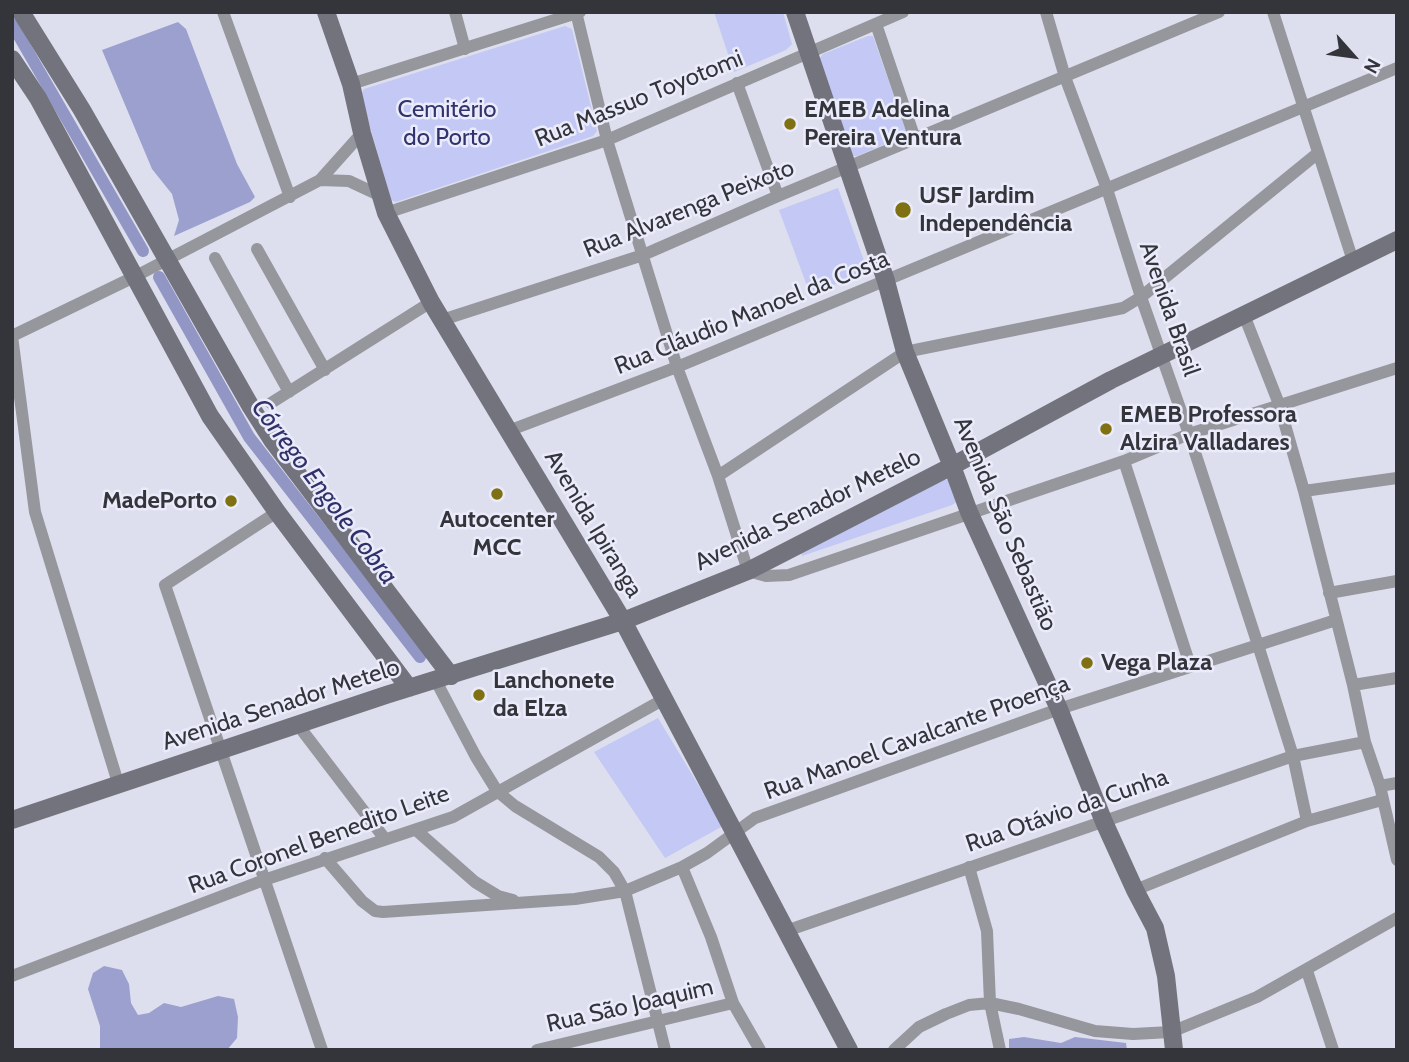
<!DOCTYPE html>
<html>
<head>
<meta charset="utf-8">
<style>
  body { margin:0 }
  #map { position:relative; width:1409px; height:1062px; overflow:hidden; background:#dddfee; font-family:Cabin,sans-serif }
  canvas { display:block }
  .frame { position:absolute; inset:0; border:14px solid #34353b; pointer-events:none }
  .north { position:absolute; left:1318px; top:21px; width:70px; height:70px; -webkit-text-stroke:5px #ebecfb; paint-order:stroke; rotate:118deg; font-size:19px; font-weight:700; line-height:28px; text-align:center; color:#34353b }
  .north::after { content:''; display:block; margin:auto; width:24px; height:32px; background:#34353b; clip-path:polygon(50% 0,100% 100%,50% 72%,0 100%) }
</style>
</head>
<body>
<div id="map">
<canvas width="1409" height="1062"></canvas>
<div class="frame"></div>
<div class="north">N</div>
</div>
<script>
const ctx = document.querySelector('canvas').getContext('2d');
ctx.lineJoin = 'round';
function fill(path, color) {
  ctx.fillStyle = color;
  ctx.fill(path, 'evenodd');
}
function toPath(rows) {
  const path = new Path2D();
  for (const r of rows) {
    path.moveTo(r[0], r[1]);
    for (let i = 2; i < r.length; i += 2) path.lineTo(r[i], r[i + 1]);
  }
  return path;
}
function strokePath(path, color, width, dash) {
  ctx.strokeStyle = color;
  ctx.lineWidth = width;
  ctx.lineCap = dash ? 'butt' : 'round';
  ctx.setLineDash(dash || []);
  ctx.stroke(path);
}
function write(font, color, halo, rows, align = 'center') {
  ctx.font = font + ' Cabin,sans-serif';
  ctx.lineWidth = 5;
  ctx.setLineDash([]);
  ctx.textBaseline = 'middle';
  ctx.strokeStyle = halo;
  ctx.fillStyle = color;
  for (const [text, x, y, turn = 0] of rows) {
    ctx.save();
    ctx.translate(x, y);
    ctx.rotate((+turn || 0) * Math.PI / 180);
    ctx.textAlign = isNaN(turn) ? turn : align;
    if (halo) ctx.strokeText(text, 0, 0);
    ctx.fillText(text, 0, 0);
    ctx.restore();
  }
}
fill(toPath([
  [714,12,783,12,792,44,786,50,734,72],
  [565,26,572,29,597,131,593,136,396,202,391,200,361,95,364,89],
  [868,36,873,36,906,131,904,136,857,156,851,156,819,59,823,54],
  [838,188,868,272,810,294,779,210],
  [944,480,951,480,958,501,952,505,802,556,801,552],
  [658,718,723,826,665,858,594,752]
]), '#c3c8f4');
fill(toPath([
  [178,22,186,29,237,164,255,197,250,202,174,236,179,220,172,194,152,169,102,50],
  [104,966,122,970,129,984,131,1003,138,1015,149,1013,164,1003,181,1007,218,996,234,999,238,1017,237,1038,227,1050,100,1050,100,1026,88,989,93,973],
  [1024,1037,1061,1043,1075,1037,1126,1043,1127,1050,1009,1050,1009,1039]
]), '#9ca0cf');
strokePath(toPath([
  [12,24,143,251],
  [159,277,249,437,420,657]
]), '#9296c5', 12);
strokePath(toPath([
  [223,12,290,197],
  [455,12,465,49],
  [576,12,607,140,677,367,718,476,748,571,766,576,789,575,1124,461,1189,434,1397,368],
  [1046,12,1065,77,1107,189,1141,297,1189,434,1258,645,1293,756,1307,821],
  [1273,12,1353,261],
  [876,24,915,139],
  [737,83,778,196],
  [351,84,580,12],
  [320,180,349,181,381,196],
  [386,213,607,140,903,12],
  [257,249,325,370],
  [215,258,289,392],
  [1244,315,1279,404,1304,491,1353,685,1365,742,1380,786,1397,860],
  [442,320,643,255,778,196,1219,12],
  [12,336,35,512,119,786],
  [12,336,134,277,320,180,362,133],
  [271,403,431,302],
  [508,431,677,367,1397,68],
  [1124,461,1190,665],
  [718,476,905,352,1123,308,1141,297,1318,153],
  [1304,491,1397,478],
  [277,512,165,585,322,1050],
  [1329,593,1397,581],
  [436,681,476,757,497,791,515,806,599,857,614,872,625,891,665,1050],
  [1353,685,1397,678],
  [298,725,385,839],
  [1380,786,1397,783],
  [416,830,475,882,498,896,513,900],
  [325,858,362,901,375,911,383,912,575,899,625,891,682,867,707,853,755,818,1059,709,1336,620],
  [682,867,711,937,733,1003,760,1050],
  [969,867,987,931,990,1003,1000,1050],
  [1135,890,1307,821,1382,800],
  [786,931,1293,756,1365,742],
  [1307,971,1333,1050],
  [12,976,264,880,453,817,666,698],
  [537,1050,733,1003],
  [894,1050,919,1027,946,1014,969,1005,990,1003,1019,1009,1095,1031,1133,1034,1171,1032,1257,997,1397,918]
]), '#96979d', 12);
strokePath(toPath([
  [21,12,82,110,251,407,272,440,451,676],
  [326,12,351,84,362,133,386,213,431,302,623,621,849,1050],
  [795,12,886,281,905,352,952,466,969,512,1059,709,1104,822,1135,890,1155,928,1166,976,1174,1050],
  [12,59,38,98,210,416,277,512,409,688],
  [12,820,386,695,623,621,748,571,952,466,1111,380,1397,240]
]), '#72737c', 18);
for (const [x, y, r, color] of [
  [790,124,7,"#7f7112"],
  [903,210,9,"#7f7112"],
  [1106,429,7,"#7f7112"],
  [497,494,7,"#7f7112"],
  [231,501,7,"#7f7112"],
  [1087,663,7,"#7f7112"],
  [479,695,7,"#7f7112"]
]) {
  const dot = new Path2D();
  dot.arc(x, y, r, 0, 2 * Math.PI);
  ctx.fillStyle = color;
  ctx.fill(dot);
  strokePath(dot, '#ebecfb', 2.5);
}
write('24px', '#34353b', '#ebecfb', [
  ["Rua Massuo Toyotomi",639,99,-22],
  ["Rua Alvarenga Peixoto",689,209,-22],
  ["Avenida Brasil",1169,309,71],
  ["Rua Cláudio Manoel da Costa",752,313,-22],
  ["Avenida Senador Metelo",808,510,-26],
  ["Avenida Ipiranga",593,524,59],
  ["Avenida São Sebastião",1005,524,67],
  ["Avenida Senador Metelo",281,705,-18],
  ["Rua Manoel Cavalcante Proença",917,738,-20],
  ["Rua Otávio da Cunha",1067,811,-19],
  ["Rua Coronel Benedito Leite",319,840,-20],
  ["Rua São Joaquim",630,1006,-13]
]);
write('24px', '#32326c', '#ebecfb', [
  ["Cemitério",447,110],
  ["do Porto",447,138]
]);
write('bold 24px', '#34353b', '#ebecfb', [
  ["EMEB Adelina",804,110],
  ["Pereira Ventura",804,138],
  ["USF Jardim",919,196],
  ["Independência",919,224],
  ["EMEB Professora",1120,415],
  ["Alzira Valladares",1120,443],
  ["MadePorto",217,501,"right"],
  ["Autocenter",497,520,"center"],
  ["MCC",497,548,"center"],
  ["Vega Plaza",1101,663],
  ["Lanchonete",493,681],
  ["da Elza",493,709]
], 'left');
write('italic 26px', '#31316a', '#ebecfb', [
  ["Córrego Engole Cobra",324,492,53]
]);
</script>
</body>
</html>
